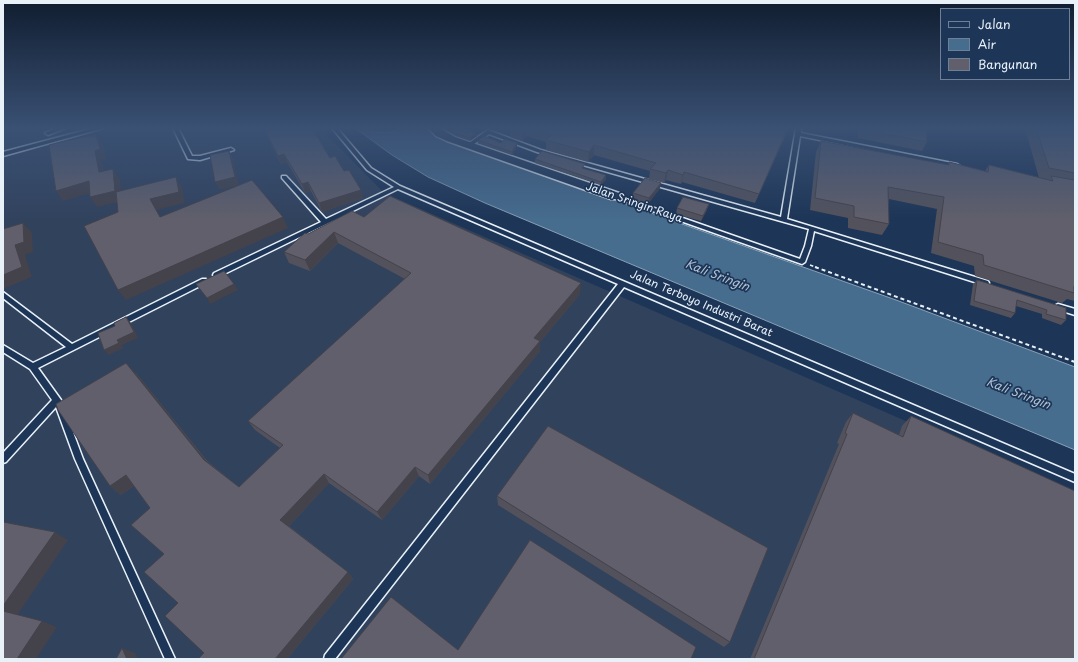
<!DOCTYPE html>
<html>
<head>
<meta charset="utf-8">
<style>
  body { margin:0 }
  #map { position:relative; width:1078px; height:662px; overflow:hidden; background:#1d3557; font-family:"Playpen Sans",sans-serif }
  canvas { display:block }
  .frame { position:absolute; inset:0; border:4px solid #e8f1f8; pointer-events:none }
  .legend { position:absolute; left:940px; top:8px; width:130px; height:72px; box-sizing:border-box; background:#1d3557; border:1px solid #6e8097; margin:0; padding:5px 7px; list-style:none; font-size:12px; color:#e8f1f8 }
  .legend li { display:flex; align-items:center; gap:8px; height:20px }
  .legend b { width:20px; border:1px solid #6e8097 }
</style>
</head>
<body>
<div id="map">
<canvas width="1078" height="662"></canvas>
<div class="frame"></div>
<ul class="legend">
<li><b style="height:5px;background:#1d3557"></b>Jalan</li>
<li><b style="height:11px;background:#466c8e"></b>Air</li>
<li><b style="height:11px;background:#615f6b"></b>Bangunan</li>
</ul>
</div>
<script>
const ctx = document.querySelector('canvas').getContext('2d');
ctx.lineJoin = 'round';
function fill(path, color) {
  ctx.fillStyle = color;
  ctx.fill(path, 'evenodd');
}
function toPath(rows) {
  const path = new Path2D();
  for (const r of rows) {
    path.moveTo(r[0], r[1]);
    for (let i = 2; i < r.length; i += 2) path.lineTo(r[i], r[i + 1]);
  }
  return path;
}
function strokePath(path, color, width, dash) {
  ctx.strokeStyle = color;
  ctx.lineWidth = width;
  ctx.lineCap = dash ? 'butt' : 'round';
  ctx.setLineDash(dash || []);
  ctx.stroke(path);
}
function write(font, color, halo, rows, align = 'center') {
  ctx.font = font + ' "Playpen Sans",sans-serif';
  ctx.lineWidth = 3.5;
  ctx.setLineDash([]);
  ctx.textBaseline = 'middle';
  ctx.strokeStyle = halo;
  ctx.fillStyle = color;
  for (const [text, x, y, turn = 0] of rows) {
    ctx.save();
    ctx.translate(x, y);
    ctx.rotate((+turn || 0) * Math.PI / 180);
    ctx.textAlign = isNaN(turn) ? turn : align;
    if (halo) ctx.strokeText(text, 0, 0);
    ctx.fillText(text, 0, 0);
    ctx.restore();
  }
}
fill(toPath([
  [3,128,320,128,384,193,1075,495,1075,659,3,659]
]), '#31425d');
const water = toPath([
  [355,128,370,128,374,132,390,132,398,128,428,128,434,134,468,148,896,300,1075,367,1075,450,485,203,428,177,392,155,355,128]
]);
fill(water, '#466c8e');
strokePath(water, '#87a1b8', 1);
const lane = toPath([
  [57,128,66,128,48,135,45,133,57,128],
  [94,128,104,128,3,156,3,152,94,128],
  [173,128,178,128,192,156,200,156,231,148,234,150,200,160,188,159,173,128],
  [332,128,337,128,371,168,400,186,1075,474,1075,482,624,287,335,659,324,659,325,655,618,284,398,189,218,277,214,277,213,275,214,273,321,222,282,178,282,176,286,176,326,219,394,187,367,170,332,128],
  [796,128,801,128,801,133,957,164,960,166,957,168,800,136,787,219,988,281,989,283,988,285,984,285,814,231,811,246,805,262,802,264,613,197,612,196,615,194,617,195,800,259,805,246,809,229,537,152,489,134,471,146,469,147,466,145,488,130,541,150,781,217,796,128],
  [202,279,206,279,207,281,206,283,38,368,61,400,83,459,175,659,165,659,75,459,56,407,6,462,3,463,3,453,52,400,30,369,3,352,3,345,33,363,66,347,3,298,3,292,72,344,202,279],
  [1058,304,1075,309,1075,315,1056,309,1055,307,1056,305,1058,304]
]);
const street = toPath([
  [428,128,440,128,455,137,619,193,621,196,619,199,611,199,447,141,436,136,428,128]
]);
strokePath(lane, '#e8f1f8', 3);
strokePath(street, '#e8f1f8', 3);
strokePath(toPath([
  [810,265,818,268]
]), '#e8f1f8', 1.5, [3.5, 2.5]);
strokePath(toPath([
  [815,267,1075,362]
]), '#e8f1f8', 2, [4, 3]);
fill(lane, '#1d3557');
fill(street, '#1d3557');
fill(toPath([
  [264,128,330,158,344,171,363,198,322,212,311,191,305,193,287,162,281,164,267,136],
  [444,128,462,128,477,136,470,141,456,136],
  [510,128,564,128,567,129,789,128,755,203,682,182,681,184,666,180,664,183,649,179,650,171,594,155,588,162,546,150,546,142,527,136,522,141,510,137],
  [858,128,926,128,927,142,922,151,858,138],
  [949,128,962,128,960,130],
  [1025,128,1075,128,1075,301,1067,299,1062,303,975,276,974,266,931,253,937,209,889,199,889,224,882,235,848,228,848,218,810,210,816,152,821,141,948,165,949,162,985,171,989,165,1039,178],
  [478,140,501,143,517,146,512,155,478,143],
  [535,159,584,167,583,168,606,179,601,185,535,163],
  [660,188,648,204,632,199,633,193],
  [677,208,707,210,701,221,676,214],
  [364,217,580,294,540,342,540,351,430,484,419,476,382,520,329,483,289,526,348,572,353,579,287,659,198,659,204,653,178,603,164,554,150,508,134,486,121,495,110,486,136,373,208,462,239,487,280,448,255,430,248,421,405,279,338,243,310,271,289,263,284,252,308,234],
  [977,280,1066,308,1066,320,1061,325,1042,318,1042,314,1016,306,1015,313,1011,318,970,305,973,284],
  [853,413,899,435,902,426,911,416,1075,659,750,659,839,444,837,443,846,422],
  [497,496,730,642,724,647,498,505]
]), '#53525c');
fill(toPath([
  [26,128,49,128,30,133],
  [525,128,526,128,527,136,522,141,522,132],
  [788,128,789,128,755,203,759,194],
  [476,133,477,136,470,141,470,138],
  [96,134,103,144,106,159,101,161,106,182,99,172,95,151],
  [517,143,517,146,512,155,512,152],
  [594,145,594,155,588,162,589,152],
  [229,151,233,159,239,185,220,190,215,182],
  [284,154,287,162,281,164,278,156],
  [113,169,120,179,122,201,97,207,90,197],
  [668,170,666,180,664,183,666,173],
  [684,172,682,182,681,184,683,175],
  [606,175,606,179,601,185,601,182],
  [176,177,182,188,185,203,157,210,167,228,150,199],
  [89,181,96,191,63,201,56,191],
  [308,182,311,191,305,193,302,184],
  [661,183,660,188,648,204,649,198],
  [361,190,363,198,322,212,319,203],
  [709,204,707,210,701,221,703,216],
  [283,217,288,228,126,300,118,290],
  [23,223,32,233,33,252,25,255,32,277,3,289,3,275],
  [334,232,338,243,310,271,305,260],
  [581,283,580,294,540,342,540,351,430,484,428,475,534,338],
  [234,284,238,290,210,304,207,298],
  [126,317,131,323,138,338,122,345,123,348,109,355,104,350,117,340],
  [126,363,136,373,213,469,204,460],
  [415,467,419,476,382,520,377,512],
  [324,474,329,483,287,528,280,520],
  [126,475,137,484,121,495,110,486],
  [55,532,68,540,16,617,3,612,3,606],
  [348,572,353,579,287,659,275,659],
  [42,621,57,627,36,659,17,659],
  [122,648,135,653,138,659,127,659]
]), '#44424b');
const building = toPath([
  [264,128,312,128,330,158,335,156,344,171,349,170,361,190,319,203,308,182,302,184,284,154,278,156,264,128],
  [448,128,462,128,464,129,466,129,476,133,470,138,455,133,448,128],
  [512,128,525,128,522,132,512,128],
  [532,128,564,128,567,129,567,128,788,128,759,194,684,172,683,175,668,170,666,173,650,169,656,163,594,145,589,152,546,140,552,134,532,128],
  [862,128,926,128,927,142,862,129,862,128],
  [1036,128,1075,128,1075,173,1049,168,1036,128],
  [96,134,100,149,95,151,99,172,113,169,115,191,90,197,89,181,56,191,49,145,96,134],
  [484,136,501,143,505,139,517,143,512,152,478,140,484,136],
  [821,141,949,165,949,162,988,172,989,165,1053,181,1051,176,1075,180,1075,287,1074,286,1074,293,984,265,983,255,938,242,944,197,888,187,889,224,854,217,854,206,815,198,821,141],
  [229,151,235,177,215,182,210,155,229,151],
  [542,151,585,164,582,168,606,175,601,182,535,159,542,151],
  [176,177,179,192,150,199,160,217,252,180,283,217,118,290,84,226,118,212,116,192,176,177],
  [645,178,661,183,649,198,633,193,645,178],
  [390,196,581,283,534,338,540,341,428,475,415,467,377,512,324,474,280,520,348,572,275,659,198,659,204,653,165,616,178,603,144,572,164,554,131,525,150,508,126,475,110,486,58,410,56,404,126,363,204,460,239,487,283,445,248,421,411,273,334,232,305,260,284,252,305,233,308,234,352,211,364,217,390,196],
  [683,197,709,204,703,216,677,208,683,197],
  [23,223,24,242,15,245,22,267,3,275,3,229,23,223],
  [224,271,234,284,207,298,196,284,224,271],
  [977,280,1066,308,1066,320,1046,314,1047,310,1017,300,1015,313,974,301,977,280],
  [126,317,134,332,117,340,119,343,104,350,98,333,115,326,114,323,126,317],
  [853,413,903,437,911,416,1075,491,1075,659,754,659,847,434,845,433,853,413],
  [548,426,768,548,730,642,497,496,548,426],
  [3,522,55,532,3,606,3,522],
  [530,540,696,647,691,659,341,659,391,597,458,650,530,540],
  [3,611,42,621,17,659,3,659,3,611],
  [122,648,127,659,116,659,122,648]
]);
fill(building, '#615f6b');
strokePath(building, '#44424b', 1);
const sky = ctx.createLinearGradient(0, 0, 0, 221);
sky.addColorStop(0, '#101d30');
sky.addColorStop(0.58, '#3a5174');
sky.addColorStop(1, '#3a517400');
ctx.fillStyle = sky;
ctx.fillRect(0, 0, 1078, 221);
write('11px', '#e8f1f8', '#1d3557', [
  ["Jalan Sringin Raya",634,203,19],
  ["Jalan Terboyo Industri Barat",701,304,23]
]);
write('italic 12px', '#afc2d3', '#1d3557', [
  ["Kali Sringin",717,276,21],
  ["Kali Sringin",1018,394,21]
]);
</script>
</body>
</html>
